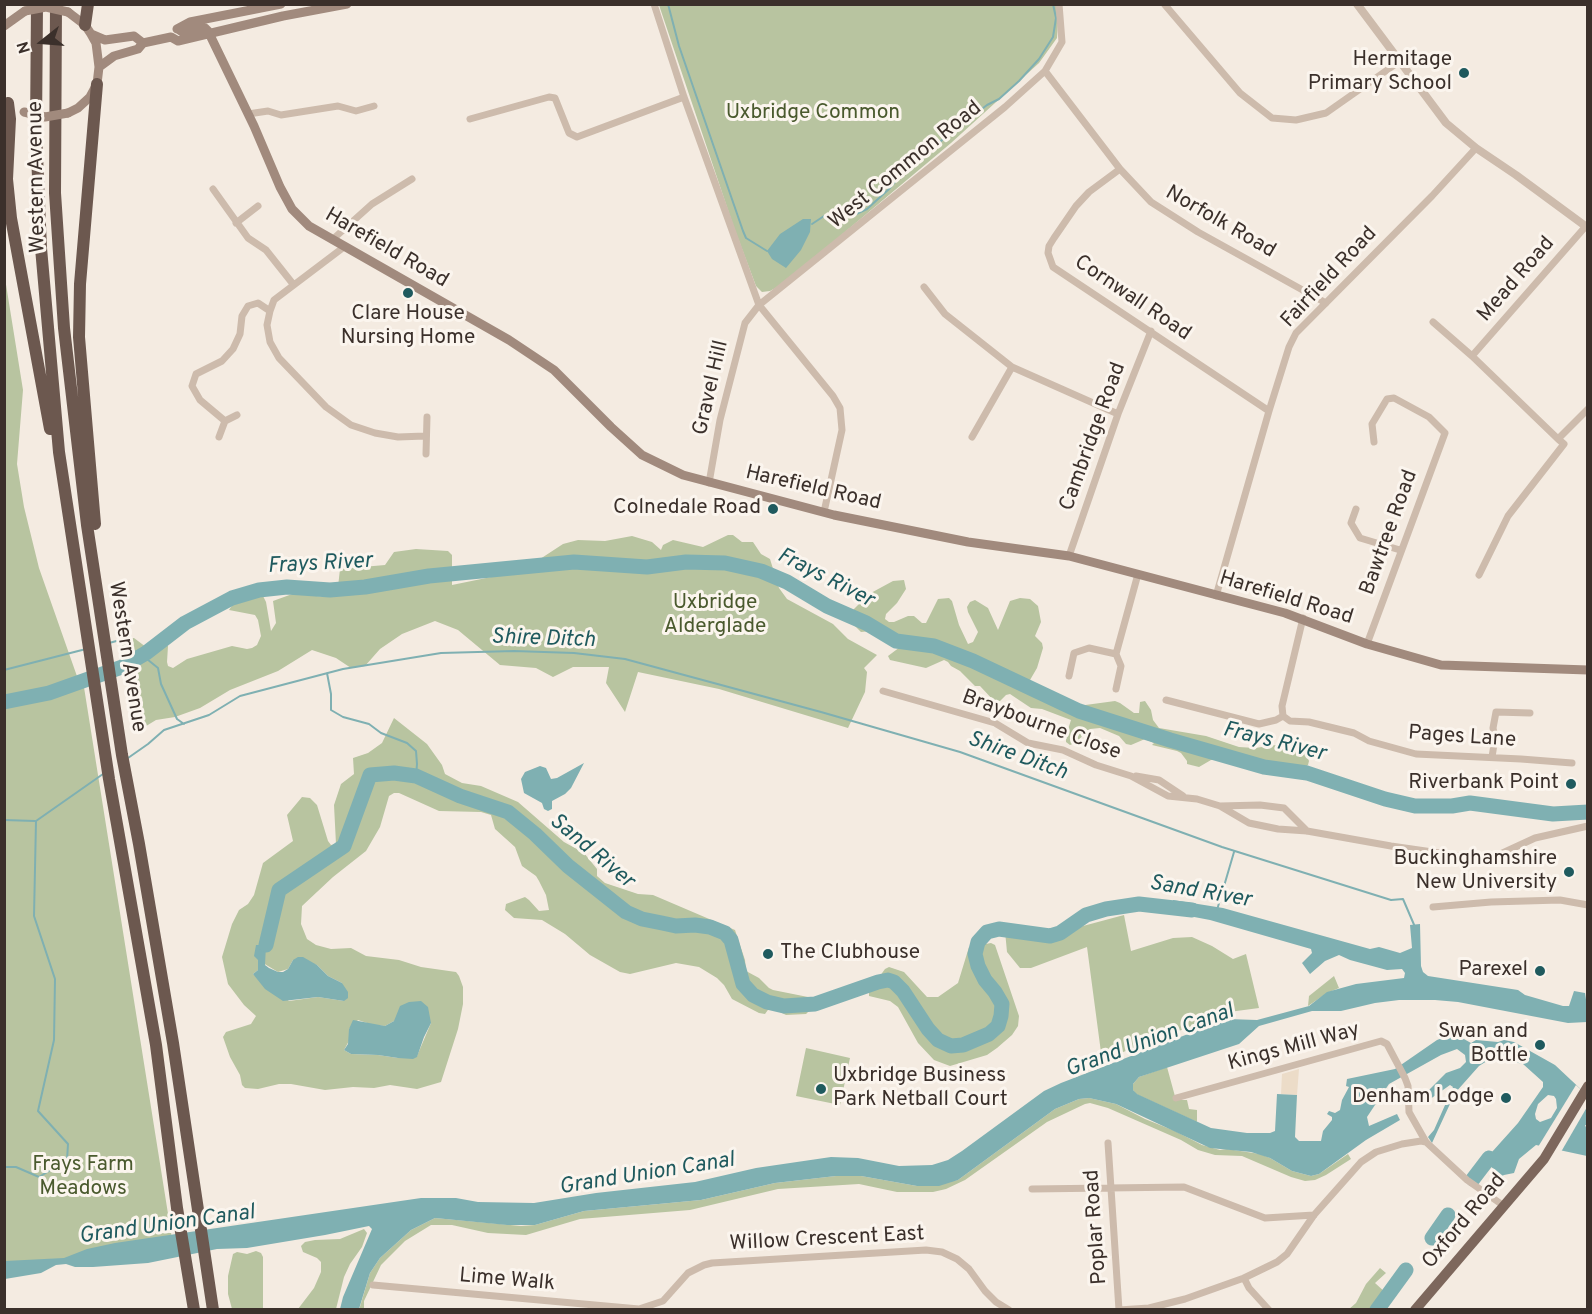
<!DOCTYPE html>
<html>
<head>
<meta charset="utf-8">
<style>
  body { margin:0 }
  #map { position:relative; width:1592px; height:1314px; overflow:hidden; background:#f4ebe1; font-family:Overpass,sans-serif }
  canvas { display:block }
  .frame { position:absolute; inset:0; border:6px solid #3b302b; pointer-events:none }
  .north { position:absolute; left:12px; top:12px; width:60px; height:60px; -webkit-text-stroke:4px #fbf5ee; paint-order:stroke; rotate:253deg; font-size:16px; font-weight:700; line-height:24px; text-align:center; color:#3b302b }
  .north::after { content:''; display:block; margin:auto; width:21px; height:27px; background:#3b302b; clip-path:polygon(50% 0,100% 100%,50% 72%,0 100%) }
</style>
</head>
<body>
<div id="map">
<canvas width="1592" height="1314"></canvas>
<div class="frame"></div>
<div class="north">N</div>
</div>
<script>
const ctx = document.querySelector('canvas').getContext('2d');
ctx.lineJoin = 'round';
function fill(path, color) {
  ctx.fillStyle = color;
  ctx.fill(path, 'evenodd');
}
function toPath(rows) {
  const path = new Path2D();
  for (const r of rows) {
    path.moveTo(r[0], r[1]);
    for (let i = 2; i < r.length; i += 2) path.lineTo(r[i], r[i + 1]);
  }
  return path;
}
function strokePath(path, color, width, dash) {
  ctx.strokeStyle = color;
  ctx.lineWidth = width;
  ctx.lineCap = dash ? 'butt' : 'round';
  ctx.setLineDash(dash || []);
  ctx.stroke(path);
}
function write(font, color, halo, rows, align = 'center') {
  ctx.font = font + ' Overpass,sans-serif';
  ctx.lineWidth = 6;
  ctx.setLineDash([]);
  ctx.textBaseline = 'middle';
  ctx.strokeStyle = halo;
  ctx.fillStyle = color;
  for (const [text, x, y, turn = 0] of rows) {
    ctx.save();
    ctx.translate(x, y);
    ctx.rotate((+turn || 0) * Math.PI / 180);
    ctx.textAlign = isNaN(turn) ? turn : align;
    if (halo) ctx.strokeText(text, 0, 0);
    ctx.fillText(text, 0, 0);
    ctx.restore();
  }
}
fill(toPath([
  [659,5,1059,5,1057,38,1039,63,951,143,833,242,779,286,770,291,762,292,756,286,733,225],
  [4,272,23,390,17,464,24,507,39,568,79,682,83,681,173,1245,4,1270],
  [728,535,733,535,742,542,753,542,761,554,770,559,779,588,787,599,833,624,848,639,877,655,864,668,867,672,865,692,848,728,719,689,638,672,625,712,606,683,609,667,573,667,553,677,536,668,500,665,458,630,435,621,402,634,380,649,365,666,351,668,336,658,312,650,278,671,230,690,200,708,175,717,156,720,138,731,133,722,127,676,119,656,124,639,134,638,150,650,158,645,168,646,167,662,168,666,173,668,187,659,232,646,247,649,252,648,257,645,261,636,258,620,255,615,229,610,235,601,253,589,262,594,266,602,271,631,276,623,273,601,295,593,324,597,337,596,340,569,385,565,394,552,416,549,448,551,452,555,452,585,491,577,537,561,563,544,578,540,605,541,632,536,652,542,661,550,663,545,673,540,703,547],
  [904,580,906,589,897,603,886,614,885,619,889,622,894,622,908,616,914,616,922,623,926,623,938,599,949,598,952,601,959,625,968,644,973,642,978,632,968,612,967,607,970,602,975,600,988,608,998,630,1010,601,1020,598,1030,599,1038,606,1041,622,1035,636,1042,643,1043,648,1037,668,1030,680,1053,698,1078,706,1115,701,1120,703,1134,713,1139,713,1140,702,1145,701,1151,710,1153,720,1159,728,1206,736,1239,747,1255,748,1276,745,1301,748,1305,751,1309,761,1308,765,1296,773,1286,773,1267,765,1222,759,1211,760,1199,767,1187,764,1187,761,1181,753,1177,751,1152,745,1154,743,1145,739,1131,745,1126,744,1119,736,1100,728,1090,729,1075,743,1070,745,1066,742,1066,736,1071,720,1042,709,1031,708,1010,694,1006,695,999,702,994,701,980,686,975,686,960,671,951,666,948,662,944,660,926,668,890,660,888,656,900,647,896,638,892,635,872,631,861,632,850,621,852,611,869,594,893,581],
  [394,718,427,744,442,765,445,774,462,783,481,786,518,802,564,842,584,853,597,869,597,876,605,883,638,894,653,895,735,930,745,960,746,971,759,978,769,988,773,990,808,997,809,1011,806,1014,786,1015,770,1007,765,1014,759,1013,732,999,724,985,717,978,699,967,676,963,630,974,620,972,590,955,565,934,542,920,514,918,505,910,506,904,525,897,529,900,539,911,549,910,546,895,539,881,536,876,522,866,515,847,495,829,491,815,481,812,439,811,399,793,394,793,389,796,380,827,366,851,333,877,302,906,301,924,307,939,316,945,331,949,351,948,366,956,399,960,421,967,456,972,459,976,463,987,463,1004,458,1029,441,1082,417,1089,390,1085,374,1088,353,1087,325,1090,291,1084,279,1084,258,1089,245,1088,242,1085,240,1075,230,1057,223,1037,226,1032,251,1024,256,1016,244,1005,228,984,222,957,232,924,239,910,248,904,254,895,263,863,293,841,287,815,302,797,310,798,317,805,328,841,331,845,336,844,334,805,341,784,354,774,353,758,368,753,382,743],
  [258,960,278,972,288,969,293,960,317,965,328,976,342,983,344,1001,318,997,289,1001,253,974,258,970],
  [358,1020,373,1025,385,1026,394,1021,431,1023,417,1056,398,1058,378,1055,351,1054,344,1050,350,1039,349,1029],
  [1124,915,1131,951,1173,938,1192,937,1212,946,1233,959,1246,954,1259,1008,1229,1012,1102,1060,1087,947,1031,968,1020,968,1007,952,1005,931,1008,927,1028,932,1036,938,1046,940,1083,926],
  [991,943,995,945,1019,1016,1018,1026,1012,1035,997,1048,987,1055,950,1066,934,1060,918,1043,898,1007,890,1001,869,996,869,991,885,969,889,967,904,972,927,997,938,997,958,983,969,947],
  [1334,976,1339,988,1327,993,1308,1006,1309,996],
  [806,1048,850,1058,840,1105,796,1096],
  [1167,1067,1176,1100,1187,1100,1189,1109,1197,1110,1197,1122,1149,1100,1136,1094,1133,1090,1133,1084,1139,1077],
  [1089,1098,1116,1104,1145,1119,1175,1131,1202,1145,1220,1150,1227,1149,1260,1154,1270,1158,1292,1171,1311,1176,1319,1174,1348,1154,1351,1159,1326,1175,1315,1180,1305,1181,1291,1177,1242,1156,1215,1155,1198,1150,1181,1140,1108,1108,1090,1103,1085,1104,1047,1122,965,1180,946,1189,933,1192,897,1192,859,1184,778,1189,690,1210,580,1219,526,1235,488,1233,452,1225,431,1225,405,1241,381,1265,364,1301,364,1309,359,1310,370,1273,380,1258,411,1230,435,1218,521,1226,535,1225,584,1211,701,1200,775,1183,836,1176,861,1176,917,1186,958,1180,1055,1109,1079,1099],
  [364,1229,367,1233,362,1247,350,1264,344,1277,336,1309,298,1309,314,1288,321,1272,321,1262,317,1258,303,1252,301,1246,305,1242,315,1240,340,1239],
  [256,1251,261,1253,263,1257,263,1309,232,1309,228,1294,228,1276,233,1254,237,1252,247,1254],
  [1380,1268,1386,1273,1375,1283,1386,1293,1373,1309,1349,1309,1356,1303,1366,1284]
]), '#b8c4a0');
fill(toPath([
  [1299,1069,1297,1095,1281,1094,1282,1074]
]), '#ecdcc8');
fill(toPath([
  [803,219,811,219,810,232,801,250,786,268,772,259,767,251,780,234],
  [584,763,571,788,565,794,552,801,552,809,548,811,544,809,542,803,524,793,521,779,525,772,540,766,546,768,551,779,557,778],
  [1173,900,1223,908,1370,949,1379,947,1400,953,1412,948,1410,925,1420,924,1421,966,1423,972,1428,976,1518,990,1525,995,1563,1006,1569,1006,1574,991,1585,993,1587,1006,1587,1022,1568,1023,1458,1002,1435,1000,1399,1000,1375,1003,1341,1011,1312,1011,1259,1026,1239,1044,1139,1077,1133,1084,1133,1090,1137,1094,1211,1128,1247,1133,1270,1133,1275,1131,1277,1094,1297,1095,1295,1137,1299,1141,1321,1141,1323,1131,1332,1120,1332,1117,1327,1114,1329,1111,1335,1113,1340,1110,1342,1100,1349,1087,1346,1086,1347,1079,1395,1069,1437,1040,1450,1035,1455,1034,1471,1043,1476,1040,1498,1042,1504,1040,1514,1042,1555,1065,1587,1095,1587,1125,1585,1125,1587,1130,1587,1156,1536,1145,1519,1159,1514,1173,1504,1175,1496,1179,1491,1175,1495,1170,1490,1166,1481,1175,1474,1170,1484,1154,1492,1152,1518,1123,1543,1087,1543,1082,1523,1064,1500,1059,1487,1061,1479,1066,1455,1093,1432,1143,1428,1137,1434,1130,1453,1087,1450,1085,1426,1102,1418,1101,1446,1073,1460,1068,1466,1062,1465,1055,1457,1049,1441,1055,1389,1084,1367,1117,1369,1126,1397,1114,1400,1120,1366,1140,1319,1174,1311,1176,1292,1171,1270,1158,1251,1152,1210,1148,1116,1104,1089,1098,1079,1099,1055,1109,958,1180,939,1186,917,1186,861,1176,836,1176,775,1183,701,1200,584,1211,535,1225,507,1225,435,1218,411,1230,380,1258,370,1273,359,1309,340,1309,343,1297,372,1229,369,1226,325,1235,247,1248,217,1249,148,1263,93,1267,75,1267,66,1264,56,1265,41,1273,5,1279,5,1261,64,1258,87,1249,115,1243,421,1198,456,1198,478,1202,534,1203,596,1193,695,1182,756,1168,831,1157,858,1158,899,1166,932,1165,948,1160,962,1151,1044,1091,1061,1083,1227,1019,1257,1020,1309,1006,1327,992,1356,984,1404,978,1405,973,1402,969,1387,970,1350,960,1339,955,1325,961,1310,974,1302,963,1312,953,1311,949,1210,920,1173,913],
  [1548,1095,1554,1096,1556,1099,1557,1108,1551,1118,1540,1122,1536,1119,1535,1114,1538,1104],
  [256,945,266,945,265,965,269,968,278,972,283,972,288,969,293,960,298,957,303,957,317,965,328,976,342,983,348,992,348,998,344,1001,318,997,283,1001,265,989,253,974,258,970,258,960,254,956],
  [421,1001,428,1007,431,1023,424,1037,417,1057,413,1059,398,1058,378,1055,351,1054,344,1050,348,1044,349,1029,353,1020,385,1026,394,1021,400,1006,409,1002]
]), '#7fb0b2');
fill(toPath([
  [1576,1085,1587,1095,1587,1107,1561,1152,1538,1147]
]), '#f4ebe1');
strokePath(toPath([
  [668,4,679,46,743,231,746,238,767,251],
  [812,224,824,216,854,215,867,209,889,189,899,177,910,170,942,140,987,105,999,99,1019,81,1039,59,1053,37,1056,18,1053,4],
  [109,643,124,639,139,657],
  [142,655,158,668,161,684,177,719,184,724],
  [4,670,86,649],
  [327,673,331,694,331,710,343,717,369,724,381,733,407,743,416,751,417,764,416,776],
  [128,758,148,744,164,730,209,715,240,696,343,669,441,653,514,651,574,653,625,659,821,712,960,752,1222,847,1391,900,1403,899,1415,927],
  [4,820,35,821],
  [1217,910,1234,852],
  [4,1167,16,1167,39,1177,67,1160,68,1144,38,1111,54,1040,55,979,34,916,36,821,103,774]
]), '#7fb0b2', 2);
strokePath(toPath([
  [4,702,49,693,122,667,146,653,185,623,232,598,259,590,287,587,330,590,365,587,429,576,574,562,647,567,686,562,725,563,761,571,787,582,827,606,866,623,896,641,934,646,973,661,1079,711,1170,740,1264,767,1307,773,1385,799,1415,806,1452,806,1470,803,1553,814,1588,812],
  [266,945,279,890,344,846,370,775,394,773,416,776,460,796,508,812,535,834,568,866,626,912,642,919,662,923,676,926,695,925,710,927,725,933,731,940,743,984,753,995,767,1002,784,1006,815,1004,878,982,888,980,894,982,903,991,928,1029,938,1040,951,1046,963,1045,989,1034,998,1026,1001,1016,1002,1004,995,992,985,980,978,966,975,954,978,942,987,932,999,929,1050,936,1060,933,1086,915,1106,909,1139,904,1192,910],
  [1473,1179,1489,1158],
  [1432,1238,1448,1215],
  [1377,1310,1406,1270]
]), '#7fb0b2', 15);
strokePath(toPath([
  [654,4,684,97,759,305,833,396,840,408,842,430,824,512],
  [1165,5,1240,93,1272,118,1296,120,1326,113,1400,61],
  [1045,71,1120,169,1151,202,1198,232,1326,303],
  [248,114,268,111,281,115,338,106,356,111,374,106],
  [470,119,549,97,555,98,569,133,577,137,684,97],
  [1120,169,1089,192,1076,206,1054,238,1049,246,1048,253,1053,267,1269,411],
  [213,189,248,238,266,250,293,284],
  [236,223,258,206],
  [332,240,372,204,412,179],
  [344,247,274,300,270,311,267,325,270,342,279,358,326,407,351,425,375,433,398,437,425,436],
  [924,287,945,314,1012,367,1118,414],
  [1433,322,1472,356,1558,439],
  [1472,356,1586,226],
  [225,421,200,400,192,386,196,374,222,361,233,349,240,334,242,316,248,306,258,303,270,311],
  [219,437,225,421,237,415],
  [972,437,1012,367],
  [426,454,427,417],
  [709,483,720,420,745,323,759,305,1005,107,1045,71,1062,42,1059,4],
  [1356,509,1351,523,1360,538,1400,550],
  [1069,556,1118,414,1151,331],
  [1479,575,1508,516,1564,444,1558,439,1588,409],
  [1216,596,1269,411,1289,347,1296,333,1432,196,1476,148],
  [1367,644,1445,433,1429,417,1394,398,1387,399,1372,424,1374,442],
  [1116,654,1121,666,1116,689],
  [1069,676,1074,653,1089,648,1116,654,1138,574],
  [883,691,995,723,1028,743,1063,750,1096,765,1131,776,1168,796,1197,799,1220,806,1249,823,1278,829,1307,831,1391,846,1474,858,1496,856,1535,838,1588,826],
  [1166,700,1259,724,1276,720,1283,716],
  [1283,716,1290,721,1309,722,1354,733,1369,741,1416,754,1521,759,1572,763],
  [1283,716,1282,706,1303,618],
  [1492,757,1495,738,1493,728,1496,712,1530,713],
  [1136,776,1159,780,1183,796],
  [1220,806,1260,805,1284,808,1307,831],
  [1433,907,1491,902,1560,900,1588,905],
  [1176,1098,1381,1041,1387,1044,1405,1078,1408,1086,1409,1112,1426,1142],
  [1108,1143,1119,1310],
  [1032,1189,1184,1187,1265,1218,1314,1215],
  [1244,1278,1249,1288,1269,1310],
  [373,1285,639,1309,663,1301,688,1273,704,1265,712,1263,926,1250,942,1252,957,1259,969,1269,985,1291,996,1302,1009,1310],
  [1119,1310,1149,1308,1185,1299,1244,1278,1277,1262,1287,1254,1314,1215,1361,1162,1376,1152,1402,1144,1421,1141,1426,1142,1467,1180,1504,1206]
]), '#cdbbac', 7);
strokePath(toPath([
  [1357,4,1446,123,1476,148,1516,175,1588,228]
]), '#cdbbac', 8);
strokePath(toPath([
  [4,26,25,11],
  [177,29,190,22,281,4],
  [178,29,182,32,205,28,208,31,254,126,280,187,292,209,309,226,509,340,554,370,611,427,642,455,683,475,834,515,968,542,1069,556,1285,613,1367,644,1441,665,1588,670],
  [91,34,105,40,134,36,143,43],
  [99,67,114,56,138,49,143,43,171,37,178,41,283,16,347,4],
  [68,113,78,108,90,97,97,84,99,67,96,43,91,34,85,25,68,12]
]), '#a18a7d', 9);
strokePath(toPath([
  [1415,1310,1544,1159,1588,1086]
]), '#7d675c', 10);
strokePath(toPath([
  [37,4,36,131,41,248,59,452,109,779,156,1045,177,1208,194,1310],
  [56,4,55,193,64,328,87,525,122,755,139,844,173,1043,213,1310],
  [85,25,88,4],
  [8,103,10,119,7,179,11,218,50,429],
  [95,524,79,337,80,284,97,84]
]), '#6c584f', 12);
strokePath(toPath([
  [25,11,46,7,68,12],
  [24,112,45,117,68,113]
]), '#a18a7d', 9);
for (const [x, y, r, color] of [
  [1464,73,6,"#1f5a5e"],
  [408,293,6,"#1f5a5e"],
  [773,509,6,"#1f5a5e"],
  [1571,784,6,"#1f5a5e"],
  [1569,872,6,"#1f5a5e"],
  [768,954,6,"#1f5a5e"],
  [1540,971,6,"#1f5a5e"],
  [1540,1045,6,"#1f5a5e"],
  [821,1089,6,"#1f5a5e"],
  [1506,1098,6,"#1f5a5e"]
]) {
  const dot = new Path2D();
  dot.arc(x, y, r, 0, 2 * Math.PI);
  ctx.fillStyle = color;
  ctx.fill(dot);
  strokePath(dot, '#fbf5ee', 2);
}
write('21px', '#3b302b', '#fbf5ee', [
  ["Hermitage",1452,61],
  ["Primary School",1452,85],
  ["Clare House",408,315,"center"],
  ["Nursing Home",408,339,"center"],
  ["Colnedale Road",761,509],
  ["Riverbank Point",1559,784],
  ["Buckinghamshire",1557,860],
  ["New University",1557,884],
  ["The Clubhouse",780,954,"left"],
  ["Parexel",1528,971],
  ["Swan and",1528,1033],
  ["Bottle",1528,1057],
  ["Uxbridge Business",833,1077,"left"],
  ["Park Netball Court",833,1101,"left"],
  ["Denham Lodge",1494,1098]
], 'right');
write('21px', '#4a5a2e', '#fbf5ee', [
  ["Uxbridge Common",813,114],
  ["Uxbridge",715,604],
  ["Alderglade",715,628],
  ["Frays Farm",83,1166],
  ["Meadows",83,1190]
]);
write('21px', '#3b302b', '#fbf5ee', [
  ["West Common Road",906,166,-39],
  ["Western Avenue",38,177,-91],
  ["Norfolk Road",1220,223,30],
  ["Harefield Road",386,249,30],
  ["Fairfield Road",1330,278,-47],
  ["Mead Road",1517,280,-49],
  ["Cornwall Road",1132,299,34],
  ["Gravel Hill",712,388,-77],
  ["Cambridge Road",1094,437,-70],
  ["Harefield Road",813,489,13],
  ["Bawtree Road",1390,533,-70],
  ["Harefield Road",1286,599,17],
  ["Western Avenue",126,657,81],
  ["Braybourne Close",1041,726,20],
  ["Pages Lane",1462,738,4],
  ["Kings Mill Way",1294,1048,-15],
  ["Oxford Road",1465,1222,-50],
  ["Poplar Road",1097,1227,-94],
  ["Willow Crescent East",827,1240,-3],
  ["Lime Walk",507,1281,5]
]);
write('italic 22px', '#1f5a5e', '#fbf5ee', [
  ["Frays River",320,565,-3],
  ["Frays River",825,579,27],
  ["Shire Ditch",543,640,2],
  ["Frays River",1274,743,14],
  ["Shire Ditch",1017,757,20],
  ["Sand River",591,852,40],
  ["Sand River",1200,893,10],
  ["Grand Union Canal",1150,1042,-20],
  ["Grand Union Canal",647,1175,-9],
  ["Grand Union Canal",167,1226,-8]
]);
</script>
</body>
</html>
